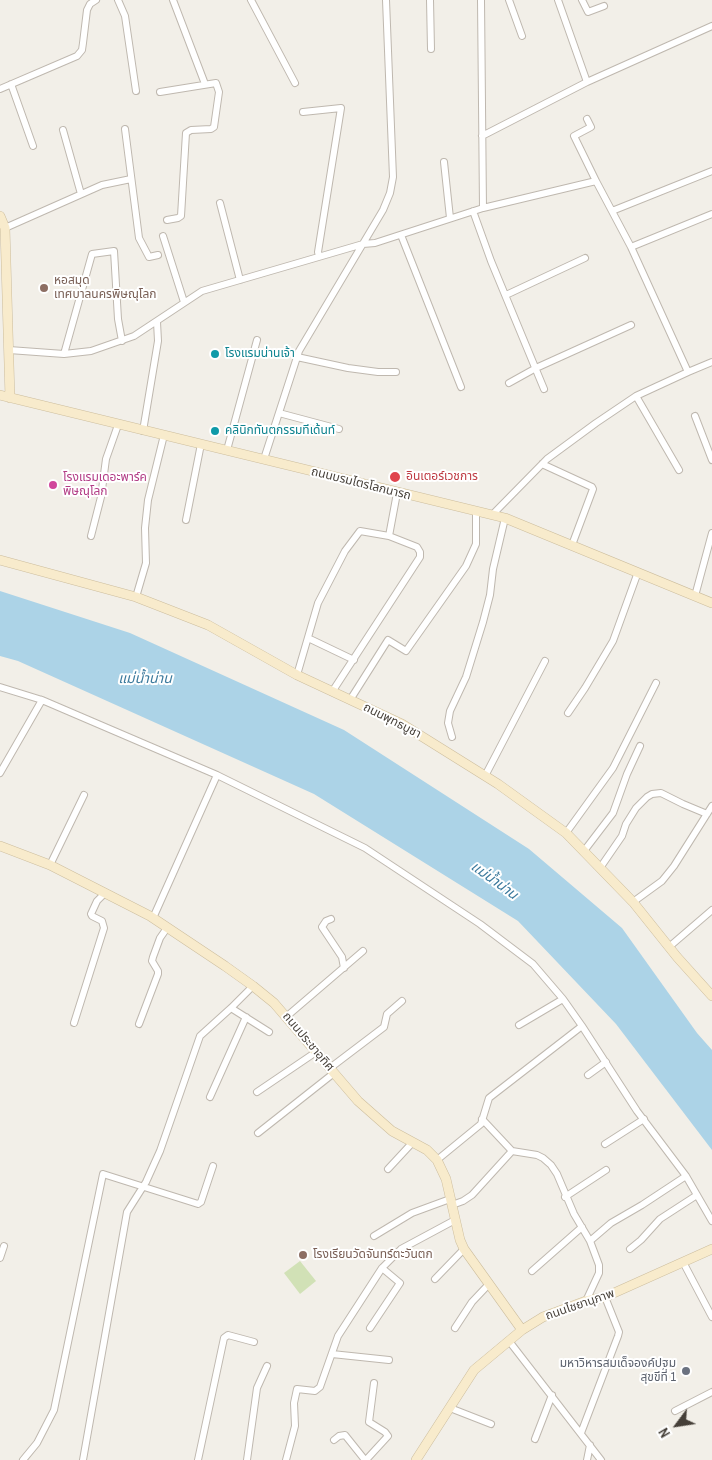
<!DOCTYPE html>
<html>
<head>
<meta charset="utf-8">
<style>
  body { margin:0 }
  #map { position:relative; width:712px; height:1460px; overflow:hidden; background:#f2efe8; font-family:"Archivo Narrow",sans-serif }
  canvas { display:block }
  .north { position:absolute; left:652px; top:1400px; width:50px; height:50px; -webkit-text-stroke:4px #fff; paint-order:stroke; rotate:239deg; font-size:14px; font-weight:700; line-height:20px; text-align:center; color:#453f38 }
  .north::after { content:''; display:block; margin:auto; width:18px; height:22px; background:#453f38; clip-path:polygon(50% 0,100% 100%,50% 72%,0 100%) }
</style>
</head>
<body>
<div id="map">
<canvas width="712" height="1460"></canvas>
<div class="north">N</div>
</div>
<script>
const ctx = document.querySelector('canvas').getContext('2d');
ctx.lineJoin = 'round';
function fill(path, color) {
  ctx.fillStyle = color;
  ctx.fill(path, 'evenodd');
}
function toPath(rows) {
  const path = new Path2D();
  for (const r of rows) {
    path.moveTo(r[0], r[1]);
    for (let i = 2; i < r.length; i += 2) path.lineTo(r[i], r[i + 1]);
  }
  return path;
}
function strokePath(path, color, width, dash) {
  ctx.strokeStyle = color;
  ctx.lineWidth = width;
  ctx.lineCap = dash ? 'butt' : 'round';
  ctx.setLineDash(dash || []);
  ctx.stroke(path);
}
function write(font, color, halo, rows, align = 'center') {
  ctx.font = font + ' "Archivo Narrow","Noto Sans Thai",sans-serif';
  ctx.lineWidth = 4;
  ctx.setLineDash([]);
  ctx.textBaseline = 'middle';
  ctx.strokeStyle = halo;
  ctx.fillStyle = color;
  for (const [text, x, y, turn = 0] of rows) {
    ctx.save();
    ctx.translate(x, y);
    ctx.rotate((+turn || 0) * Math.PI / 180);
    ctx.textAlign = isNaN(turn) ? turn : align;
    if (halo) ctx.strokeText(text, 0, 0);
    ctx.fillText(text, 0, 0);
    ctx.restore();
  }
}
fill(toPath([
  [300,1261,316,1281,300,1294,284,1273]
]), '#d1e1b6');
fill(toPath([
  [0,591,130,633,344,730,529,849,622,928,697,1033,712,1050,712,1150,616,1024,518,921,314,794,18,661,0,656]
]), '#acd3e7');
const street = toPath([
  [118,0,125,16,136,91],
  [173,0,205,84],
  [251,0,295,83],
  [430,0,431,49],
  [481,0,483,208],
  [509,0,522,36],
  [558,0,587,82],
  [582,0,588,12,604,6],
  [11,84,33,146],
  [0,89,77,56,82,50,83,43,87,10,90,4,96,0],
  [160,92,216,83,219,92,214,127,211,129,191,130,186,133,181,216,178,218,167,220],
  [303,112,341,108,318,252,319,256],
  [587,119,591,127,574,136,596,181],
  [125,129,139,238,149,257,158,255],
  [63,130,81,194],
  [482,136,587,82,712,26],
  [444,162,450,218],
  [220,203,240,280],
  [473,211,491,261,544,389],
  [612,211,712,171],
  [5,228,102,185,131,179],
  [401,235,461,387],
  [163,236,184,302],
  [631,247,712,214],
  [506,295,585,258],
  [9,350,64,354,91,351,134,336,202,291,363,244,375,243,483,208,596,181,631,247,688,372,636,396,596,423,547,459,492,515],
  [64,354,92,254,114,251,118,319,122,341],
  [297,357,348,368,378,372,396,372],
  [688,372,712,362],
  [509,383,536,368,631,325],
  [636,396,679,470],
  [279,413,339,429],
  [695,416,712,460],
  [143,431,158,341,157,322],
  [227,450,257,340],
  [264,459,299,351,383,210,390,193,393,177,386,0],
  [542,464,592,487,593,489,572,545],
  [186,520,201,444],
  [91,536,101,497,106,459,118,425],
  [695,596,712,533],
  [136,597,146,563,145,528,148,500,164,435],
  [308,638,354,660],
  [297,675,318,603,345,551,360,531,389,536],
  [0,687,42,700,217,775,365,848,480,924,533,964,563,999,582,1026,637,1111,686,1176,712,1221],
  [332,692,420,557,420,552,417,547,389,536,397,493],
  [350,700,388,640,406,651,466,566,476,544,476,511],
  [568,713,585,688,613,641,638,572],
  [452,737,448,723,450,711,466,677,483,622,490,595,493,569,505,518],
  [0,773,42,700],
  [485,776,545,661],
  [566,833,613,768,656,683],
  [584,851,613,813,627,774,640,746],
  [50,865,84,795],
  [600,868,622,836,626,824,636,808,647,797,652,794,661,793,683,804,707,814],
  [633,902,662,881,674,866,712,806],
  [153,918,217,775],
  [331,919,326,921,322,927,342,957,344,968],
  [669,947,712,910],
  [231,1008,269,1032],
  [286,1017,363,951],
  [74,1023,104,928,102,921,92,916,91,914,97,901,105,893],
  [139,1024,158,974,158,971,152,961,153,957,160,938,167,928],
  [519,1025,563,999],
  [330,1068,384,1027,387,1014,402,1001],
  [588,1075,606,1062],
  [257,1092,316,1052],
  [210,1097,246,1017],
  [482,1119,512,1151,537,1155,543,1158,551,1165,557,1174,574,1214,590,1241,599,1265,599,1273,586,1301],
  [258,1133,334,1073],
  [605,1144,644,1119],
  [437,1160,481,1124,489,1098,582,1026],
  [388,1169,413,1142],
  [565,1197,606,1170],
  [452,1205,463,1201,472,1195,512,1151],
  [374,1236,412,1213,450,1199],
  [590,1241,611,1223,642,1205,686,1176],
  [630,1249,641,1240,660,1219,697,1195],
  [0,1258,4,1246],
  [683,1262,712,1317],
  [532,1271,582,1227],
  [435,1279,464,1249],
  [370,1328,400,1283,382,1268],
  [455,1328,472,1302,489,1284],
  [509,1341,601,1460],
  [332,1354,389,1360],
  [450,1408,491,1424],
  [675,1411,712,1392],
  [581,1433,618,1336,619,1332,605,1297],
  [535,1439,552,1395],
  [334,1440,339,1436,345,1435,365,1460],
  [23,1460,37,1443,54,1410,103,1174,198,1204,201,1202,213,1166],
  [83,1460,127,1212,146,1182,160,1151,200,1036,231,1008,253,986],
  [198,1460,224,1338,228,1335,254,1342],
  [247,1460,257,1388,267,1366],
  [286,1460,295,1426,294,1403,297,1389,315,1391,320,1387,338,1336,382,1268,401,1249,455,1220],
  [366,1460,388,1436,385,1432,369,1422,374,1383],
  [587,1460,590,1445]
]);
const secondary = toPath([
  [0,216,5,228,10,398],
  [0,395,505,518,712,603],
  [0,560,136,597,208,625,297,675,402,724,498,784,566,833,633,902,677,957,712,996],
  [0,846,50,865,150,916,225,966,253,986,274,1003,358,1101,392,1131,427,1150,437,1160,446,1179,460,1240,464,1249,522,1330],
  [416,1460,474,1370,522,1330,543,1317,586,1301,605,1297,712,1249]
]);
strokePath(street, '#bfb8af', 8);
strokePath(secondary, '#ccbd9d', 10);
strokePath(street, '#fff', 6);
strokePath(secondary, '#f8ebcc', 9);
for (const [x, y, r, color] of [
  [44,288,5,"#8d6e63"],
  [215,354,5,"#0f9aa8"],
  [215,431,5,"#0f9aa8"],
  [395,477,6,"#e0444e"],
  [53,485,5,"#d1479c"],
  [303,1255,5,"#8d6e63"],
  [686,1371,5,"#6b7280"]
]) {
  const dot = new Path2D();
  dot.arc(x, y, r, 0, 2 * Math.PI);
  ctx.fillStyle = color;
  ctx.fill(dot);
  strokePath(dot, '#fff', 2);
}
write('12px', '#785e54', '#fff', [
  ["หอสมุด",54,281],
  ["เทศบาลนครพิษณุโลก",54,295],
  ["โรงเรียนวัดจันทร์ตะวันตก",313,1255]
], 'left');
write('12px', '#0d838f', '#fff', [
  ["โรงแรมน่านเจ้า",225,354],
  ["คลินิกทันตกรรมทีเด้นท์",225,431]
], 'left');
write('12px', '#be3a42', '#fff', [
  ["อินเตอร์เวชการ",406,477]
], 'left');
write('12px', '#b23c85', '#fff', [
  ["โรงแรมเดอะพาร์ค",63,478],
  ["พิษณุโลก",63,492]
], 'left');
write('12px', '#453f38', '#fff', [
  ["ถนนบรมไตรโลกนารถ",361,484,14],
  ["ถนนพุทธบูชา",392,721,27],
  ["ถนนประชาอุทิศ",308,1042,50],
  ["ถนนไชยานุภาพ",580,1305,-19]
]);
write('12px', '#5b616d', '#fff', [
  ["มหาวิหารสมเด็จองค์ปฐม",676,1364],
  ["สุขขีที่ 1",676,1378]
], 'right');
write('italic 14px', '#3c7a9d', '#fff', [
  ["แม่น้ำน่าน",145,679],
  ["แม่น้ำน่าน",494,881,36]
]);
</script>
</body>
</html>
